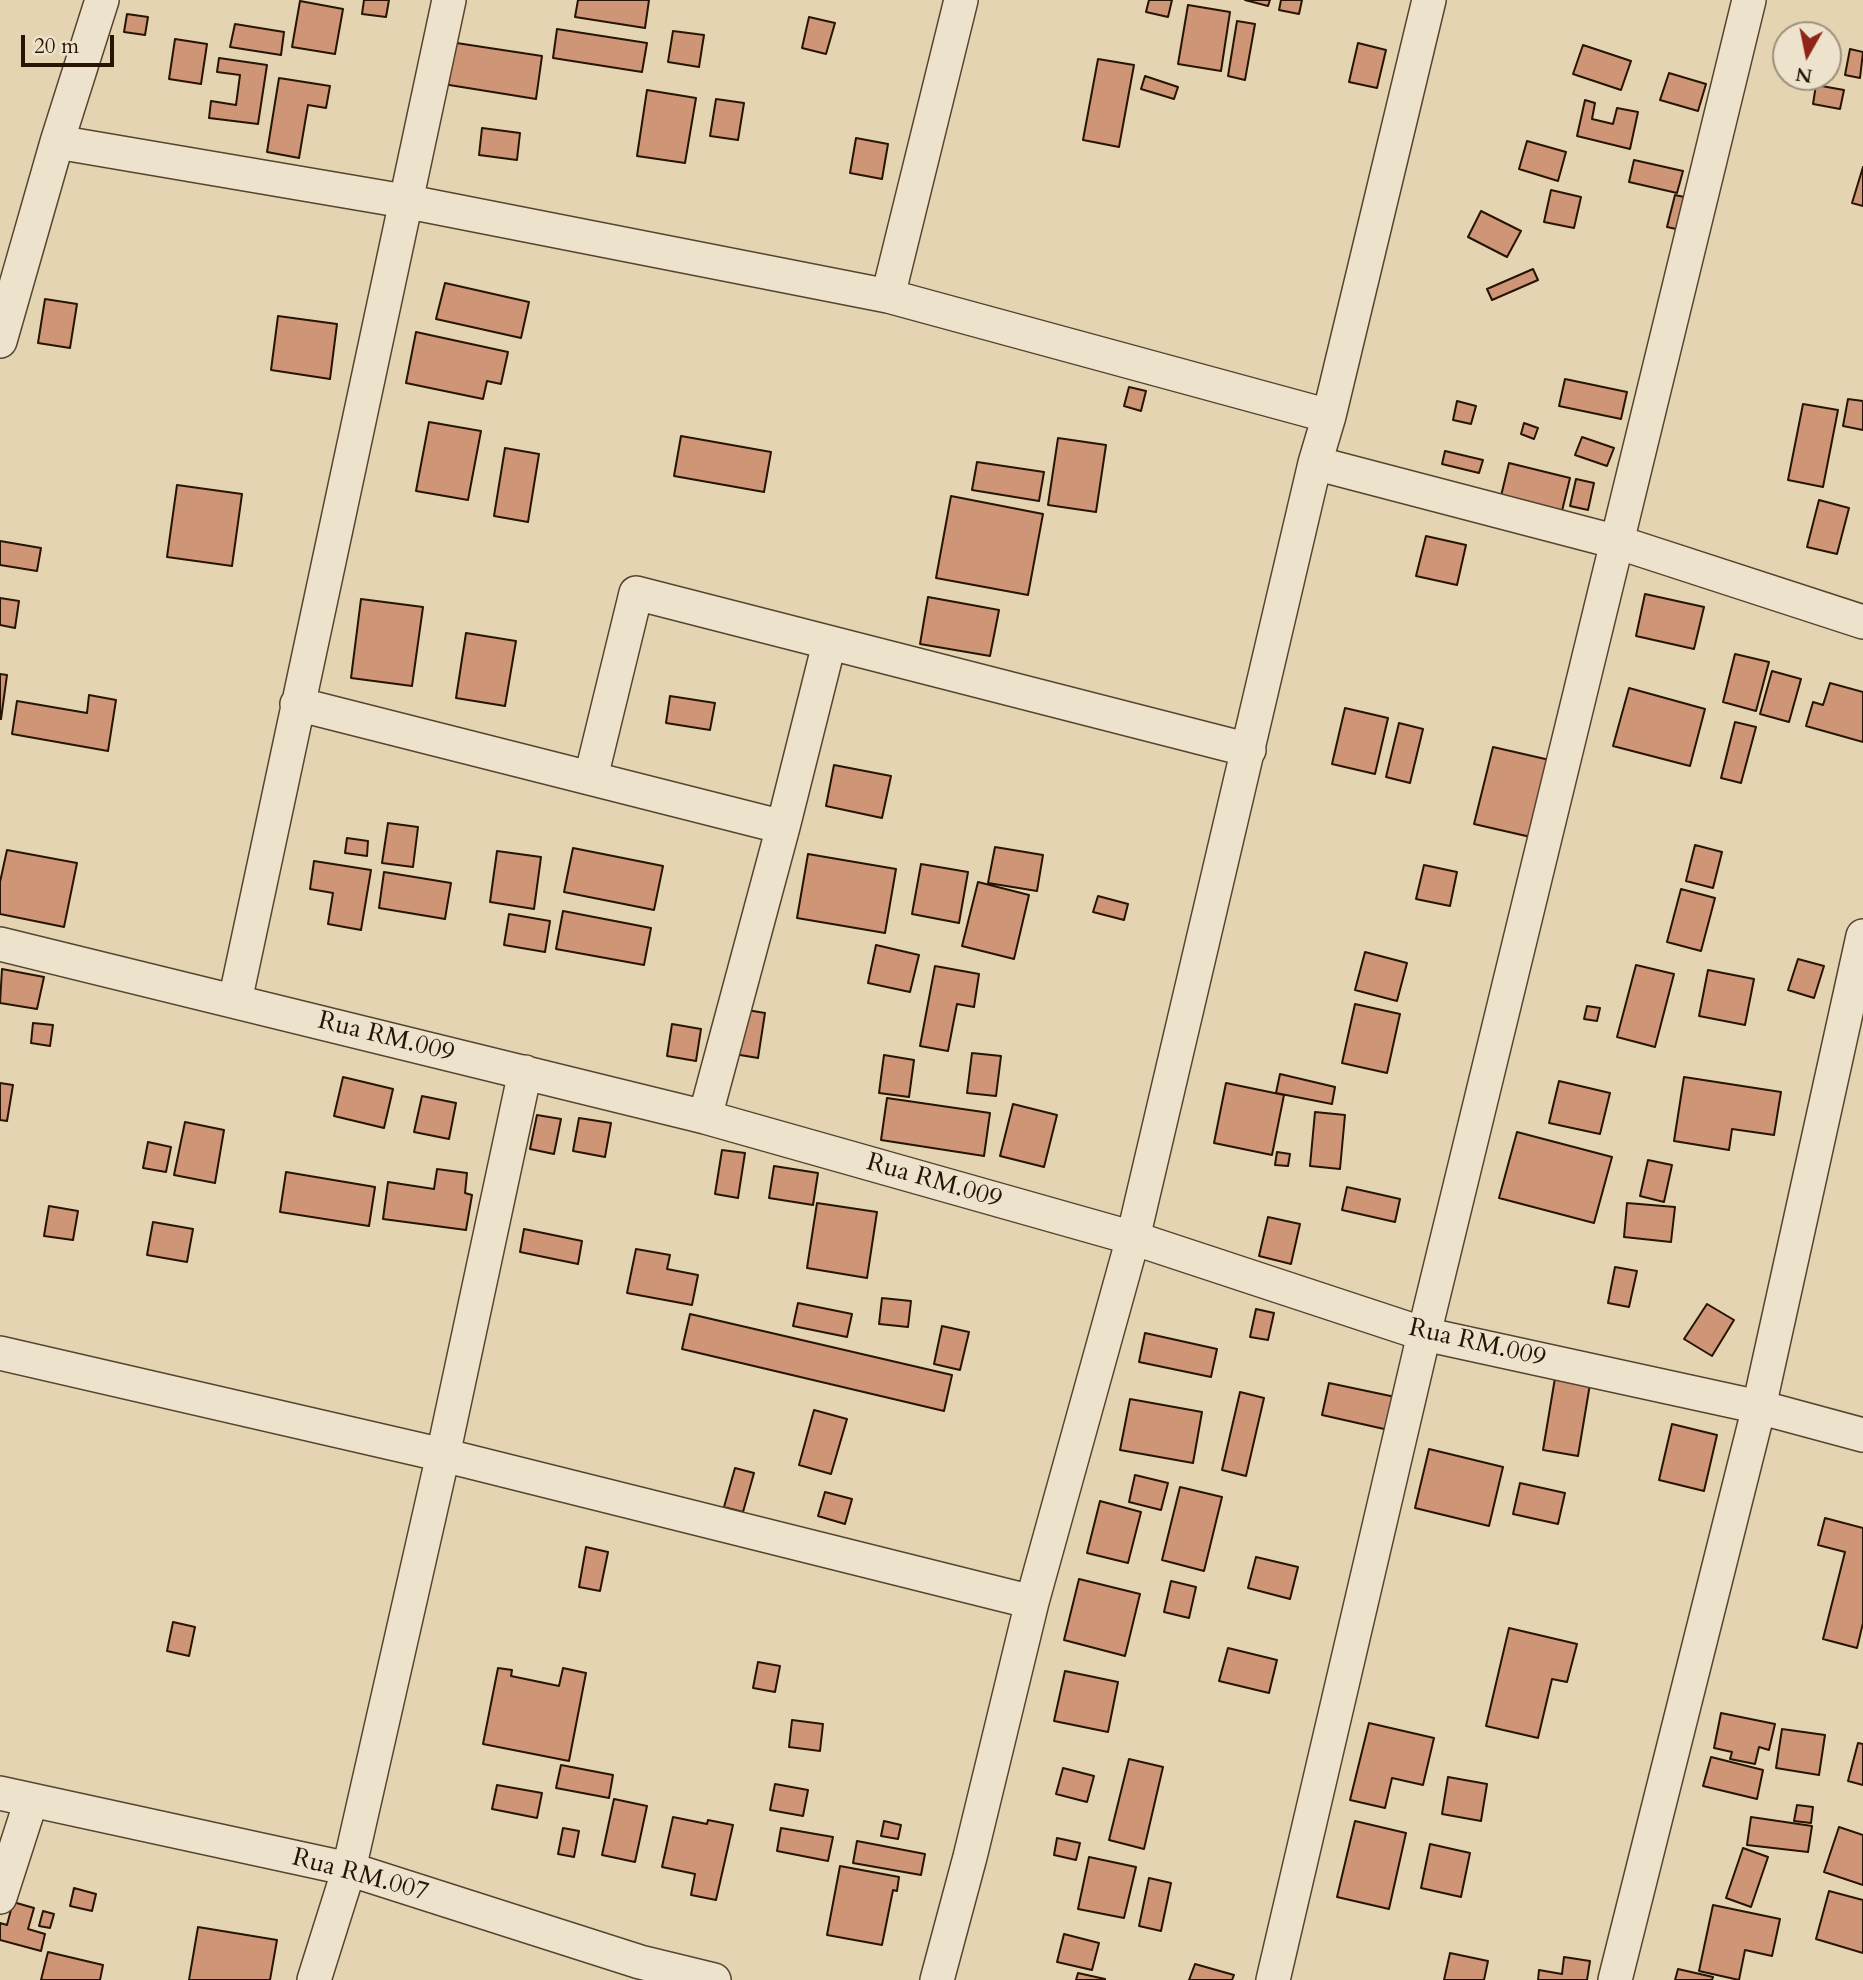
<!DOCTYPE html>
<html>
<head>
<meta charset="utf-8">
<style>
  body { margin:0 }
  #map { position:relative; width:1863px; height:1980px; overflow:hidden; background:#e4d4b2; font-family:Cardo,serif }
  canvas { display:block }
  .north { position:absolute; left:1772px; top:21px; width:70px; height:70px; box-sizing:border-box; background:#ede3cd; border:2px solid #9e907c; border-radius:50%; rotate:189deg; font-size:19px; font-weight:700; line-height:28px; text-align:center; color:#271403 }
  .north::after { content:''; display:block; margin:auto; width:24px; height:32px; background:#8f2418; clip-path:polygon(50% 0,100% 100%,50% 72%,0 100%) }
  .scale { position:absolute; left:21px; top:35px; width:93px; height:32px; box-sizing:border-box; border:4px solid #271403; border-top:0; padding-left:9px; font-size:21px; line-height:24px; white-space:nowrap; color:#271403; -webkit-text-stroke:5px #ede3cd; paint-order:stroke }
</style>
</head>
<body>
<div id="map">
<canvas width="1863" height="1980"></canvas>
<div class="north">N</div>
<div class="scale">20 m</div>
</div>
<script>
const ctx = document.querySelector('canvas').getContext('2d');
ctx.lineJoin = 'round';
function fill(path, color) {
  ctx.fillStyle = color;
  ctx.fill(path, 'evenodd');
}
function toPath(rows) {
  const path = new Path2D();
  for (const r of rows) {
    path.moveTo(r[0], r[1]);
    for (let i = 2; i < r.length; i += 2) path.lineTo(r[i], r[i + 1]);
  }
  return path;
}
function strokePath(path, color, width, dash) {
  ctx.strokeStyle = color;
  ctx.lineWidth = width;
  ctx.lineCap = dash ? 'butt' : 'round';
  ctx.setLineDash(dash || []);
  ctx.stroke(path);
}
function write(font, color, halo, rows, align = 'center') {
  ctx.font = font + ' Cardo,serif';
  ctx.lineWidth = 5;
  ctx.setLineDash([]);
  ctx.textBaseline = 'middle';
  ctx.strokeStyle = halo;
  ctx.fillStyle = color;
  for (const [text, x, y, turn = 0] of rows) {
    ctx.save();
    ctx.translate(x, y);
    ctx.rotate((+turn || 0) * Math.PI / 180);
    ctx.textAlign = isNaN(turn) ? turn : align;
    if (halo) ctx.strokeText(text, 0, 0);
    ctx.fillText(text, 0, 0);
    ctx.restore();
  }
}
const building = toPath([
  [364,0,389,0,386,17,362,14,364,0],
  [578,0,649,0,645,28,575,17,578,0],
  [1149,0,1172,0,1168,17,1146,12,1149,0],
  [1245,0,1270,0,1268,6,1245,0],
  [1281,0,1302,0,1299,14,1279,10,1281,0],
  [300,1,343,9,335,54,292,47,300,1],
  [1188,5,1230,12,1221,71,1178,64,1188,5],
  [127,14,148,17,145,35,124,32,127,14],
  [809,17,835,23,826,54,802,48,809,17],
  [1237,21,1255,24,1245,80,1228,76,1237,21],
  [235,24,284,32,281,55,230,47,235,24],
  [557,29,647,43,642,72,553,58,557,29],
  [673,31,704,35,699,67,668,62,673,31],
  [175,39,207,44,201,84,169,79,175,39],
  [450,42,542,56,536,99,443,84,450,42],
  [1358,43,1386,50,1377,88,1349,82,1358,43],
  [1583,45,1631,61,1621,90,1573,74,1583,45],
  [1850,49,1863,52,1860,78,1845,75,1850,49],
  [219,58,267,65,258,124,209,118,211,101,236,105,240,75,217,72,219,58],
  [1098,59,1134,65,1119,147,1083,140,1098,59],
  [1669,73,1706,84,1698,111,1660,100,1669,73],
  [1145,76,1178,87,1174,99,1141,89,1145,76],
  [279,78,330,86,326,108,308,105,299,158,267,152,279,78],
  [1816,85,1844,90,1840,109,1813,104,1816,85],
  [647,90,696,98,685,163,637,156,647,90],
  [716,99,744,103,738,140,710,136,716,99],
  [1585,100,1595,103,1592,119,1613,124,1617,108,1638,112,1630,149,1577,136,1585,100],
  [482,128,520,133,517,160,479,155,482,128],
  [856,138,888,144,882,179,850,173,856,138],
  [1527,141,1566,152,1558,181,1519,169,1527,141],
  [1634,160,1683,171,1677,193,1629,182,1634,160],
  [1863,167,1863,206,1852,203,1863,167],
  [1551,190,1581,197,1574,228,1544,222,1551,190],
  [1675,195,1698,200,1690,232,1667,227,1675,195],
  [1481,211,1521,231,1507,257,1468,237,1481,211],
  [1533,269,1538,280,1492,300,1487,289,1533,269],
  [445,283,529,302,521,338,436,319,445,283],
  [45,299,77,304,70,348,38,343,45,299],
  [278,316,337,324,330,379,271,370,278,316],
  [416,332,508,352,501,384,487,381,483,399,406,383,416,332],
  [1565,379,1627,392,1621,419,1559,406,1565,379],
  [1129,387,1146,391,1141,411,1124,406,1129,387],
  [1848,399,1863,401,1863,430,1843,426,1848,399],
  [1457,401,1476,406,1471,424,1453,420,1457,401],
  [1803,404,1838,410,1823,487,1788,480,1803,404],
  [429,422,481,431,468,500,416,491,429,422],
  [1524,423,1538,428,1534,439,1521,434,1524,423],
  [681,436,771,452,764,492,674,476,681,436],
  [1582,437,1614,448,1607,466,1575,455,1582,437],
  [1058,438,1106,445,1096,512,1048,505,1058,438],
  [505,448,539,454,528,522,494,516,505,448],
  [1445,451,1483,460,1479,473,1442,464,1445,451],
  [977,462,1044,472,1039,501,972,490,977,462],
  [1509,463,1570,478,1562,511,1501,496,1509,463],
  [1576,479,1594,483,1588,510,1570,506,1576,479],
  [177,485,242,494,232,566,167,557,177,485],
  [951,496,1043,514,1028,595,936,578,951,496],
  [1819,500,1849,508,1837,554,1807,547,1819,500],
  [1426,536,1466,545,1457,585,1416,576,1426,536],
  [0,541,41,548,37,571,0,565,0,541],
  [1645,594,1704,607,1694,649,1636,636,1645,594],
  [928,597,999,610,990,656,920,644,928,597],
  [0,598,19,601,15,628,0,625,0,598],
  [361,599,423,607,412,686,351,678,361,599],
  [466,633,516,641,505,706,456,698,466,633],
  [1735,654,1769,662,1756,711,1723,702,1735,654],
  [1772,671,1801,679,1789,722,1760,714,1772,671],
  [0,674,7,675,1,719,0,719,0,674],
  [1830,683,1863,692,1863,742,1806,726,1813,702,1823,705,1830,683],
  [1629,688,1705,709,1690,766,1613,746,1629,688],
  [89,695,116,700,108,751,12,734,17,701,87,713,89,695],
  [670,696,715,703,710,730,666,723,670,696],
  [1345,708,1388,718,1375,774,1332,764,1345,708],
  [1735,722,1756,727,1741,783,1721,778,1735,722],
  [1399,723,1423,729,1410,783,1386,777,1399,723],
  [1493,747,1554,761,1535,838,1474,824,1493,747],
  [834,765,891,776,882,818,826,806,834,765],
  [388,823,418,827,413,867,382,863,388,823],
  [347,838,368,841,367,856,345,853,347,838],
  [1695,845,1722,852,1713,888,1686,881,1695,845],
  [995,847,1043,855,1037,891,988,883,995,847],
  [573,848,663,866,654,910,564,892,573,848],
  [7,850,77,863,64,927,0,914,0,882,7,850],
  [497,851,541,857,534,909,490,902,497,851],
  [808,854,896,869,885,933,797,918,808,854],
  [314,861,371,870,361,930,328,924,333,893,310,889,314,861],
  [921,864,968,872,959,923,912,914,921,864],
  [1424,865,1457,872,1450,906,1416,899,1424,865],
  [384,872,451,883,445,919,379,908,384,872],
  [978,882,1029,895,1014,959,962,946,978,882],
  [1681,889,1715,898,1701,951,1667,942,1681,889],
  [1098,896,1128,904,1124,920,1093,912,1098,896],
  [563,911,651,928,644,965,556,949,563,911],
  [509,914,550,921,545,952,504,945,509,914],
  [876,945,919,955,910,992,868,983,876,945],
  [1365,952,1407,963,1397,1001,1355,990,1365,952],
  [1798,959,1824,966,1814,998,1788,990,1798,959],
  [1636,965,1674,974,1655,1047,1617,1037,1636,965],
  [935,966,979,974,974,1007,957,1004,948,1051,920,1046,935,966],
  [2,969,44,977,37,1009,0,1003,2,969],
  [1708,970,1754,979,1745,1025,1699,1016,1708,970],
  [1355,1004,1400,1014,1387,1073,1342,1063,1355,1004],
  [1587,1006,1600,1008,1597,1021,1584,1019,1587,1006],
  [741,1009,765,1013,758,1058,734,1054,741,1009],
  [33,1023,53,1025,50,1046,31,1043,33,1023],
  [672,1024,701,1029,696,1061,667,1056,672,1024],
  [972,1053,1001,1056,996,1096,967,1093,972,1053],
  [884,1055,914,1060,909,1097,879,1093,884,1055],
  [1280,1074,1335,1087,1332,1104,1276,1093,1280,1074],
  [343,1077,393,1089,384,1128,334,1116,343,1077],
  [1684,1077,1781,1092,1774,1135,1732,1129,1729,1150,1674,1141,1684,1077],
  [1559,1081,1610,1093,1600,1134,1549,1123,1559,1081],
  [0,1083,13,1085,7,1121,0,1120,0,1083],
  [1226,1083,1284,1095,1272,1155,1214,1143,1226,1083],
  [422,1096,456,1103,449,1139,414,1132,422,1096],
  [887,1098,990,1113,984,1156,881,1140,887,1098],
  [1013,1104,1057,1115,1044,1167,1000,1156,1013,1104],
  [1315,1112,1345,1115,1340,1169,1310,1166,1315,1112],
  [537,1115,561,1119,554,1154,530,1149,537,1115],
  [579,1118,611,1123,605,1157,573,1151,579,1118],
  [185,1122,224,1130,215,1183,174,1175,185,1122],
  [1517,1132,1612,1157,1594,1223,1499,1198,1517,1132],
  [148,1142,171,1147,166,1172,143,1168,148,1142],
  [722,1150,745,1153,738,1198,715,1194,722,1150],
  [1277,1152,1290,1154,1288,1166,1275,1165,1277,1152],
  [1648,1160,1672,1165,1664,1202,1640,1196,1648,1160],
  [774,1166,818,1173,813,1205,769,1198,774,1166],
  [437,1169,467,1173,465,1193,472,1195,466,1230,383,1219,388,1182,434,1189,437,1169],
  [286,1172,375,1187,369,1226,280,1212,286,1172],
  [1347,1187,1400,1199,1395,1222,1342,1210,1347,1187],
  [817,1203,877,1212,867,1278,807,1268,817,1203],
  [1627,1203,1675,1207,1671,1242,1624,1237,1627,1203],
  [49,1206,78,1211,73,1240,44,1236,49,1206],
  [1268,1217,1300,1224,1291,1264,1259,1256,1268,1217],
  [153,1222,193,1229,187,1262,147,1255,153,1222],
  [524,1229,582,1241,578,1264,520,1252,524,1229],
  [636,1249,670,1255,667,1269,698,1275,692,1305,627,1293,636,1249],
  [1615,1267,1637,1271,1629,1307,1608,1303,1615,1267],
  [882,1298,911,1301,908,1327,879,1324,882,1298],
  [798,1303,852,1314,847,1337,793,1326,798,1303],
  [1707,1304,1734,1320,1712,1356,1684,1339,1707,1304],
  [1256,1309,1274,1313,1268,1340,1250,1337,1256,1309],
  [690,1314,952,1375,944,1411,682,1349,690,1314],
  [942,1326,969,1332,960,1370,934,1364,942,1326],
  [1145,1333,1217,1349,1211,1377,1139,1362,1145,1333],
  [1556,1372,1591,1378,1578,1456,1543,1450,1556,1372],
  [1329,1383,1400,1398,1393,1431,1322,1415,1329,1383],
  [1240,1392,1264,1398,1246,1476,1222,1470,1240,1392],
  [1130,1399,1202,1412,1193,1463,1120,1450,1130,1399],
  [814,1410,847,1419,831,1474,799,1465,814,1410],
  [1672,1424,1717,1435,1704,1491,1659,1480,1672,1424],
  [1429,1449,1503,1467,1489,1526,1415,1508,1429,1449],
  [735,1468,754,1473,743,1512,724,1507,735,1468],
  [1135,1475,1168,1483,1161,1510,1129,1502,1135,1475],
  [1520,1483,1565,1493,1558,1524,1513,1514,1520,1483],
  [1180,1487,1222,1497,1204,1571,1162,1560,1180,1487],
  [825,1492,852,1499,845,1524,818,1516,825,1492],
  [1100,1501,1141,1512,1128,1563,1087,1553,1100,1501],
  [1825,1518,1863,1528,1863,1623,1857,1648,1823,1639,1845,1552,1818,1545,1825,1518],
  [586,1547,608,1552,600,1591,579,1587,586,1547],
  [1256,1557,1298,1567,1290,1599,1248,1588,1256,1557],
  [1079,1579,1140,1594,1125,1656,1064,1640,1079,1579],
  [1171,1581,1196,1587,1189,1618,1164,1612,1171,1581],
  [173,1622,195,1627,189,1656,167,1651,173,1622],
  [1509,1628,1577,1644,1567,1682,1552,1679,1538,1738,1486,1726,1509,1628],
  [1228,1648,1277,1660,1269,1693,1219,1681,1228,1648],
  [758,1662,780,1666,775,1692,753,1688,758,1662],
  [498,1668,512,1670,511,1676,559,1686,563,1668,586,1673,569,1761,483,1744,498,1668],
  [1065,1671,1118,1682,1108,1732,1054,1721,1065,1671],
  [1721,1713,1775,1724,1769,1750,1759,1747,1755,1764,1730,1759,1732,1752,1714,1748,1721,1713],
  [792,1720,823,1724,820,1751,789,1747,792,1720],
  [1369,1723,1434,1738,1423,1785,1392,1778,1385,1808,1350,1800,1369,1723],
  [1782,1729,1825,1735,1819,1775,1776,1768,1782,1729],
  [1858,1743,1863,1744,1863,1785,1848,1781,1858,1743],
  [1711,1757,1763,1770,1757,1799,1703,1786,1711,1757],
  [1129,1759,1163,1767,1144,1849,1109,1840,1129,1759],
  [561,1765,613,1775,609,1798,556,1788,561,1765],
  [1063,1768,1094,1776,1087,1802,1056,1794,1063,1768],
  [1448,1777,1487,1784,1481,1821,1442,1814,1448,1777],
  [775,1784,808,1790,803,1816,770,1810,775,1784],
  [497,1785,542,1793,537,1818,492,1809,497,1785],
  [614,1799,647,1806,635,1862,602,1855,614,1799],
  [1797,1805,1813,1807,1811,1823,1794,1821,1797,1805],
  [673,1817,707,1824,708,1820,733,1825,716,1900,691,1895,695,1874,662,1867,673,1817],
  [1751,1817,1812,1826,1808,1852,1747,1845,1751,1817],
  [884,1821,901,1825,898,1839,881,1836,884,1821],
  [1355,1821,1406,1833,1389,1909,1337,1897,1355,1821],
  [1839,1827,1863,1835,1863,1885,1824,1872,1839,1827],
  [563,1828,579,1831,574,1857,558,1854,563,1828],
  [781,1828,833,1837,828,1861,777,1851,781,1828],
  [1057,1838,1080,1843,1076,1860,1054,1855,1057,1838],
  [857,1841,925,1854,921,1875,853,1863,857,1841],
  [1430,1844,1470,1853,1461,1897,1421,1888,1430,1844],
  [1743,1848,1768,1857,1751,1907,1726,1898,1743,1848],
  [1089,1857,1136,1867,1124,1918,1078,1909,1089,1857],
  [840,1866,899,1877,897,1891,893,1890,882,1945,827,1935,840,1866],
  [1149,1878,1171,1883,1161,1931,1139,1926,1149,1878],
  [74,1888,96,1894,92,1911,70,1906,74,1888],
  [1829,1891,1863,1900,1863,1953,1816,1939,1829,1891],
  [13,1902,34,1908,28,1929,45,1934,41,1951,0,1940,0,1923,7,1925,13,1902],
  [1713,1905,1780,1919,1772,1956,1745,1950,1739,1980,1699,1971,1713,1905],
  [43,1911,54,1914,50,1928,39,1926,43,1911],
  [198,1927,277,1940,270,1980,189,1980,198,1927],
  [1064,1934,1099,1943,1092,1970,1057,1962,1064,1934],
  [48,1952,103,1965,100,1980,41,1980,48,1952],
  [1450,1953,1488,1961,1484,1980,1444,1980,1450,1953],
  [1564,1957,1590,1961,1587,1980,1538,1980,1539,1970,1562,1974,1564,1957],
  [1195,1964,1234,1975,1232,1980,1189,1980,1195,1964],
  [1678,1969,1713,1977,1712,1980,1675,1980,1678,1969],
  [1078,1973,1105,1979,1105,1980,1076,1980,1078,1973]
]);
fill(building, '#ce9577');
strokePath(building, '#271403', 2);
const street = toPath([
  [57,142,404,201,888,296,1329,416],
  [888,296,961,0],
  [0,341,57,142,102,0],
  [1315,463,1617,542,1863,622],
  [297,704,783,827],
  [591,777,636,593,1249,750],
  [0,944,705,1117,1133,1238,1424,1334,1759,1407,1863,1435],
  [235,1001,449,0],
  [705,1117,783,827,829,644],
  [0,1353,443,1455,1032,1602],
  [0,1793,349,1869,640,1962,714,1980],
  [0,1897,31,1801],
  [314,1980,349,1869,443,1455,525,1072],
  [937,1980,970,1857,1032,1602,1133,1238,1315,463,1329,416,1429,0],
  [1273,1980,1424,1334,1749,0],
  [1615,1980,1759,1407,1863,936]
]);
strokePath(street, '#56442f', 36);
strokePath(street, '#ede3cd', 33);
write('26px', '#271403', '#ede3cd', [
  ["Rua RM.009",386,1038,14],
  ["Rua RM.009",934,1182,16],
  ["Rua RM.009",1477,1344,13],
  ["Rua RM.007",360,1876,15]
]);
</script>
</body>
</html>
